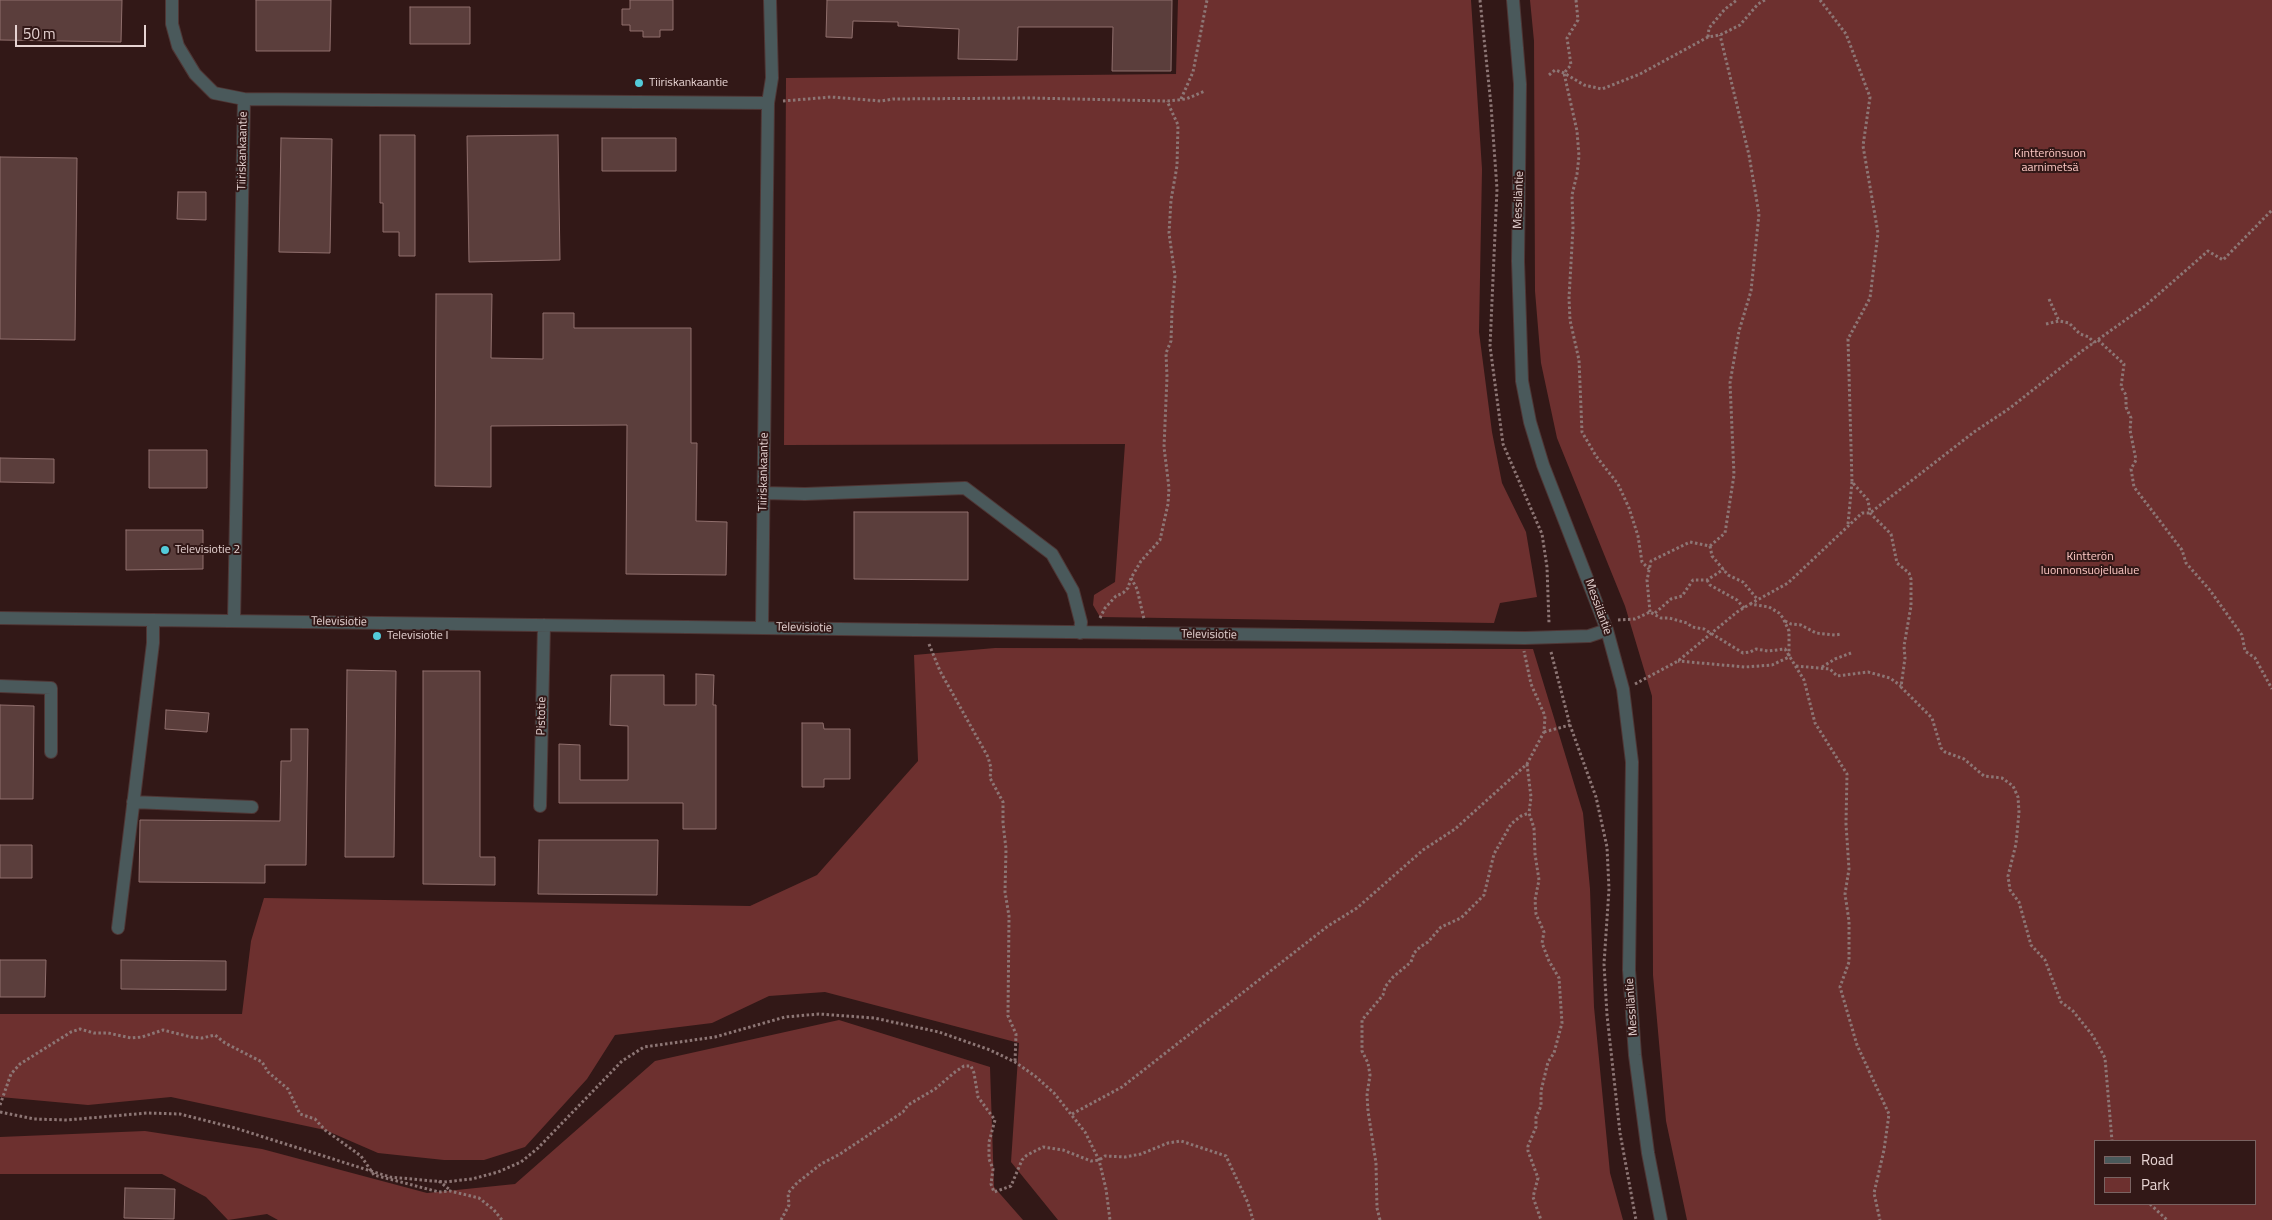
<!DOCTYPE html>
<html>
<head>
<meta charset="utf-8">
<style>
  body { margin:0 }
  #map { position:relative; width:2272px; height:1220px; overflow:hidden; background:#321817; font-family:"Titillium Web",sans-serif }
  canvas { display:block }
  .legend { position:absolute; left:2094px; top:1140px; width:162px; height:65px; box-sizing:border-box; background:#321817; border:1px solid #7a6362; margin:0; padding:6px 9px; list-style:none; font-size:15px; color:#e6d3d2 }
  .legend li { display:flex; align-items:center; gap:10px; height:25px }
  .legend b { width:25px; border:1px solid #7a6362 }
  .scale { position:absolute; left:15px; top:25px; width:131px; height:22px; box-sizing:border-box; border:2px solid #e6d3d2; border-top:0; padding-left:6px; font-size:15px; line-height:18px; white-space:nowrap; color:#e6d3d2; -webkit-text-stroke:4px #321817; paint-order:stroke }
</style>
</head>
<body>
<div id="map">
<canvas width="2272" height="1220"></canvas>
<ul class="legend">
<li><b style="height:6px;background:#4a595b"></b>Road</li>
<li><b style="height:14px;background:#6d302f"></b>Park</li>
</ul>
<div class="scale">50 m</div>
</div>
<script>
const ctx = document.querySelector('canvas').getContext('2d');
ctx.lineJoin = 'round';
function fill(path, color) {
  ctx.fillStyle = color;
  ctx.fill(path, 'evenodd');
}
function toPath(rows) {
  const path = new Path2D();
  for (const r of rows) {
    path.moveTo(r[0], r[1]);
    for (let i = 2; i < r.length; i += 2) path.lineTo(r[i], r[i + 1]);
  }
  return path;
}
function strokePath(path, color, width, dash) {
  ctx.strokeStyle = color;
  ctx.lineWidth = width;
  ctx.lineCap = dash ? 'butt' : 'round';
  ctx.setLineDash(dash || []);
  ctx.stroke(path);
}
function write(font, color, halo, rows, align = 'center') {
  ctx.font = font + ' "Titillium Web",sans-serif';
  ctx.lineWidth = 4;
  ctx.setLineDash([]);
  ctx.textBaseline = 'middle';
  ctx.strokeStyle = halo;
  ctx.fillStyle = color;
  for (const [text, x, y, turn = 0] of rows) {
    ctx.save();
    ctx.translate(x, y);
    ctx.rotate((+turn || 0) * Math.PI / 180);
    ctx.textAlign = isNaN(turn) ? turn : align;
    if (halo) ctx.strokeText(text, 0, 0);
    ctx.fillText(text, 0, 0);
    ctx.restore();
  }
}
fill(toPath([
  [1178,0,1471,0,1482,169,1479,332,1492,432,1502,483,1526,532,1537,597,1500,603,1494,623,1100,617,1093,605,1094,595,1115,582,1125,444,784,445,786,78,1176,74],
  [1530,0,2272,0,2272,1220,1687,1220,1666,1121,1653,975,1652,696,1625,606,1557,438,1541,363,1535,291,1534,41],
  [2096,1141,2256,1141,2256,1204,2096,1204],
  [995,648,1533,649,1583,813,1590,889,1594,1007,1610,1173,1623,1220,1058,1220,1011,1162,1019,1043,825,992,769,996,712,1023,615,1035,587,1079,525,1147,484,1160,444,1160,378,1153,325,1130,171,1097,88,1105,0,1097,0,1014,242,1014,251,941,264,898,750,906,817,875,918,761,914,655],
  [839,1020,990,1067,994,1187,1023,1220,278,1220,267,1214,228,1220,206,1197,162,1174,0,1174,0,1137,145,1131,262,1149,427,1193,515,1184,655,1061]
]), '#6d302f');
const building = toPath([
  [0,0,122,0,121,42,0,40,0,0],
  [256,0,331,0,330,51,256,51,256,0],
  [630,0,673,0,673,30,660,30,660,37,643,37,643,31,630,31,630,25,622,25,622,9,630,9,630,0],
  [827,0,1172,0,1171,71,1112,71,1113,27,1018,27,1017,60,958,59,959,29,898,26,898,22,853,21,852,38,826,37,827,0],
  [410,7,470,7,470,44,410,44,410,7],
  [380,135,415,135,415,256,399,256,399,232,383,232,383,203,380,203,380,135],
  [558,135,560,260,469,262,467,136,558,135],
  [281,138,332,139,330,253,279,252,281,138],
  [602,138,676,138,676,171,602,171,602,138],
  [0,157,77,158,75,340,0,339,0,157],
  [178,192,206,192,206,220,177,219,178,192],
  [436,294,492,294,491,358,543,359,543,313,574,313,574,328,691,328,691,443,697,443,696,521,727,522,726,575,626,574,627,425,491,426,491,487,435,486,436,294],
  [149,450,207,450,207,488,149,488,149,450],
  [0,458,54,459,54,483,0,482,0,458],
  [854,512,968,512,968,580,854,579,854,512],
  [126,530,203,530,203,569,126,570,126,530],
  [347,670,396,671,394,857,345,857,347,670],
  [423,671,480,671,480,857,495,857,495,885,423,884,423,671],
  [696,674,714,675,713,705,716,705,716,829,683,829,683,803,559,803,559,744,580,745,580,780,628,780,628,726,610,725,611,675,664,675,664,705,696,705,696,674],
  [0,705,34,706,33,799,0,799,0,705],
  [166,710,209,713,207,732,165,729,166,710],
  [802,723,823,723,824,729,850,729,850,779,824,779,824,787,802,787,802,723],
  [291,729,308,729,306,865,265,865,265,883,139,882,140,820,280,821,281,761,291,761,291,729],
  [539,840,658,840,657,895,538,894,539,840],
  [0,845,32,845,32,878,0,878,0,845],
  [0,960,46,960,45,997,0,997,0,960],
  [121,960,226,961,226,990,121,989,121,960],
  [125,1188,175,1189,174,1219,124,1218,125,1188]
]);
fill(building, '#5b3e3c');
strokePath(building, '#906f6d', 1);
const minor = toPath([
  [172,0,172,24,178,46,195,74,214,93,244,99],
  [1513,0,1520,84,1518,261,1522,381,1530,422,1543,465,1607,630,1623,689,1632,762,1629,970,1635,1055,1648,1153,1661,1220],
  [768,103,772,78,770,0],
  [764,493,805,494,965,488,1052,554,1073,591,1081,622,1080,633],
  [0,618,1525,638,1589,636,1607,630],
  [234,620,244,99,768,103,762,627],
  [0,686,51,688,51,752],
  [133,802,252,807],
  [540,806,544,625],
  [118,928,153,643,153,620]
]);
strokePath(minor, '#4f3635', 14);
strokePath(toPath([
  [1480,0,1491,105,1497,189,1490,346,1503,444,1542,534,1547,567,1549,623],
  [1576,0,1578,20,1567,38,1571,65,1564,73,1577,131,1579,156,1577,174,1572,195,1573,228,1569,298,1570,320,1579,360,1582,432,1596,456,1618,484,1629,508,1638,536,1642,562,1649,569],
  [1820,0,1846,34,1870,97,1863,146,1878,233,1870,298,1848,339,1852,482,1868,500,1870,513,1891,534,1897,563,1909,573,1911,579,1911,606,1904,646,1905,658,1901,687,1932,718,1941,748,1945,752,1964,759,1984,776,2002,778,2013,786,2018,797,2019,812,2016,844,2008,876,2010,890,2019,902,2031,945,2045,960,2061,1002,2073,1011,2093,1036,2105,1058,2112,1141],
  [1708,37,1709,28,1725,9,1737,0],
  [1549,75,1555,70,1564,73,1584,85,1602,89,1640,74,1708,37,1720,35,1740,25,1758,4,1765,0],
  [1181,99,1193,72,1207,0],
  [783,101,831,97,881,101,893,99,1030,98,1167,101,1186,99,1205,91],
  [2049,299,2059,321],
  [2046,324,2059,321,2069,323,2080,334,2089,337,2094,343],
  [2098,340,2124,364,2121,387,2126,395,2126,407,2131,418,2130,430,2136,460,2131,469,2134,487,2182,550,2186,563,2209,589,2242,635,2245,651,2255,658,2272,689],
  [1848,524,1852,482],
  [1710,546,1725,533,1734,475,1730,383,1739,331,1751,291,1759,214,1749,155,1720,35],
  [1710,546,1712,556,1728,575,1743,582,1758,600],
  [1131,578,1137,589,1144,619],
  [1707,580,1710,585,1737,600,1744,608],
  [1750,604,1788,583,1862,513,1870,513,1974,432,2010,408,2082,351,2145,306,2208,251,2223,260,2272,210],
  [1650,612,1647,580,1651,561,1690,542,1710,546],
  [1655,613,1671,599,1682,596,1693,580,1707,580,1724,569],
  [1100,618,1105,608,1116,596,1123,593,1128,588,1131,578,1141,561,1160,540,1168,504,1169,488,1164,447,1167,377,1166,353,1171,341,1172,311,1175,276,1169,233,1171,200,1177,166,1178,125,1167,101],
  [1618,620,1635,619,1650,612,1661,618,1669,618,1687,623,1692,627,1704,629,1743,653,1750,652,1756,649,1768,651,1785,649,1804,680,1815,723,1847,774,1846,824,1849,869,1845,894,1849,921,1849,962,1840,987,1857,1045,1889,1114,1884,1150,1874,1193,1880,1220],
  [1785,621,1791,624,1801,625,1816,633,1835,635,1842,634],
  [929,644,940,671,988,757,991,768,990,778,1003,802,1003,823,1006,849,1005,892,1009,916,1008,1016,1016,1034,1015,1062],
  [1551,652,1570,725,1596,797,1607,847,1609,889,1604,964,1607,1015,1620,1133,1636,1220],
  [1796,666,1830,669,1837,676,1868,672,1890,678,1901,686],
  [1822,667,1835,659,1851,653],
  [1635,684,1678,661,1737,612,1750,604,1769,607,1779,613,1783,618,1789,631,1789,657,1772,665,1745,667,1678,661],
  [1544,732,1570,725],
  [1527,764,1531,797,1529,813,1534,828,1535,854,1539,880,1535,900,1536,914,1544,932,1542,943,1549,961,1559,978,1562,1023,1554,1053,1548,1062,1541,1091,1541,1106,1536,1117,1536,1127,1528,1146,1528,1151,1538,1178,1533,1197,1541,1220],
  [0,1105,11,1074,20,1064,71,1032,80,1029,94,1033,108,1033,131,1038,142,1037,163,1030,191,1037,202,1038,215,1035,225,1043,262,1062,268,1072,288,1089,300,1114,315,1119,325,1130,361,1156,374,1175,439,1192,450,1191,479,1198,494,1210,502,1220],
  [0,1112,34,1119,67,1120,147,1113,180,1114,235,1128,390,1177,444,1182,472,1179,498,1172,521,1162,538,1148,622,1061,644,1047,715,1037,785,1017,819,1014,874,1018,939,1032,990,1050,1015,1062,1035,1076,1054,1093,1085,1132,1099,1160,1106,1189,1110,1220],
  [1072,1114,1122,1087,1328,926,1357,908,1423,850,1455,829,1527,764,1544,732,1545,716,1531,684,1524,651],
  [439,1181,450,1190],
  [2150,1204,2167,1220],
  [781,1220,789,1205,788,1193,797,1183,821,1164,840,1154,903,1112,908,1105,935,1089,955,1072,964,1066,971,1066,974,1073,978,1097,995,1120,989,1142,989,1159,993,1169,991,1184,994,1192,1011,1186,1022,1160,1027,1155,1043,1147,1063,1150,1091,1161,1099,1160,1105,1156,1125,1157,1141,1154,1168,1143,1181,1141,1226,1156,1248,1203,1253,1220],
  [1380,1220,1377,1208,1376,1163,1368,1111,1367,1095,1370,1075,1368,1063,1362,1051,1362,1020,1383,995,1385,987,1393,977,1411,962,1414,953,1420,947,1428,942,1441,927,1461,918,1484,895,1494,854,1511,824,1521,816,1529,813]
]), '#8d7675', 3, [2.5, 2.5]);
strokePath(minor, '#4a595b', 12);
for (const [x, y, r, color] of [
  [639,83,5,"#53cbda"],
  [165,550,5,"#53cbda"],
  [377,636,5,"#53cbda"]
]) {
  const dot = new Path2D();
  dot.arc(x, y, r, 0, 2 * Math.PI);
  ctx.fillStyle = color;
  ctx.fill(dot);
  strokePath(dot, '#321817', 2);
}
write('12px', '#e6d3d2', '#321817', [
  ["Tiiriskankaantie",649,83],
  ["Televisiotie 2",175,550],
  ["Televisiotie I",387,636]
], 'left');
write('12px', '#e6d3d2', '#321817', [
  ["Tiiriskankaantie",243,151,-89],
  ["Messiläntie",1519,200,-88],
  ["Tiiriskankaantie",764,472,-89],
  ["Messiläntie",1598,607,70],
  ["Televisiotie",339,622,1],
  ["Televisiotie",804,628,1],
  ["Televisiotie",1209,635,1],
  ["Pistotie",542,716,-89],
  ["Messiläntie",1632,1007,-94]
]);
write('12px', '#fdc8c4', '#321817', [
  ["Kintterönsuon",2050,154],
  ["aarnimetsä",2050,168],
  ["Kintterön",2090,557],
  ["luonnonsuojelualue",2090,571]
]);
</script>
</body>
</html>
